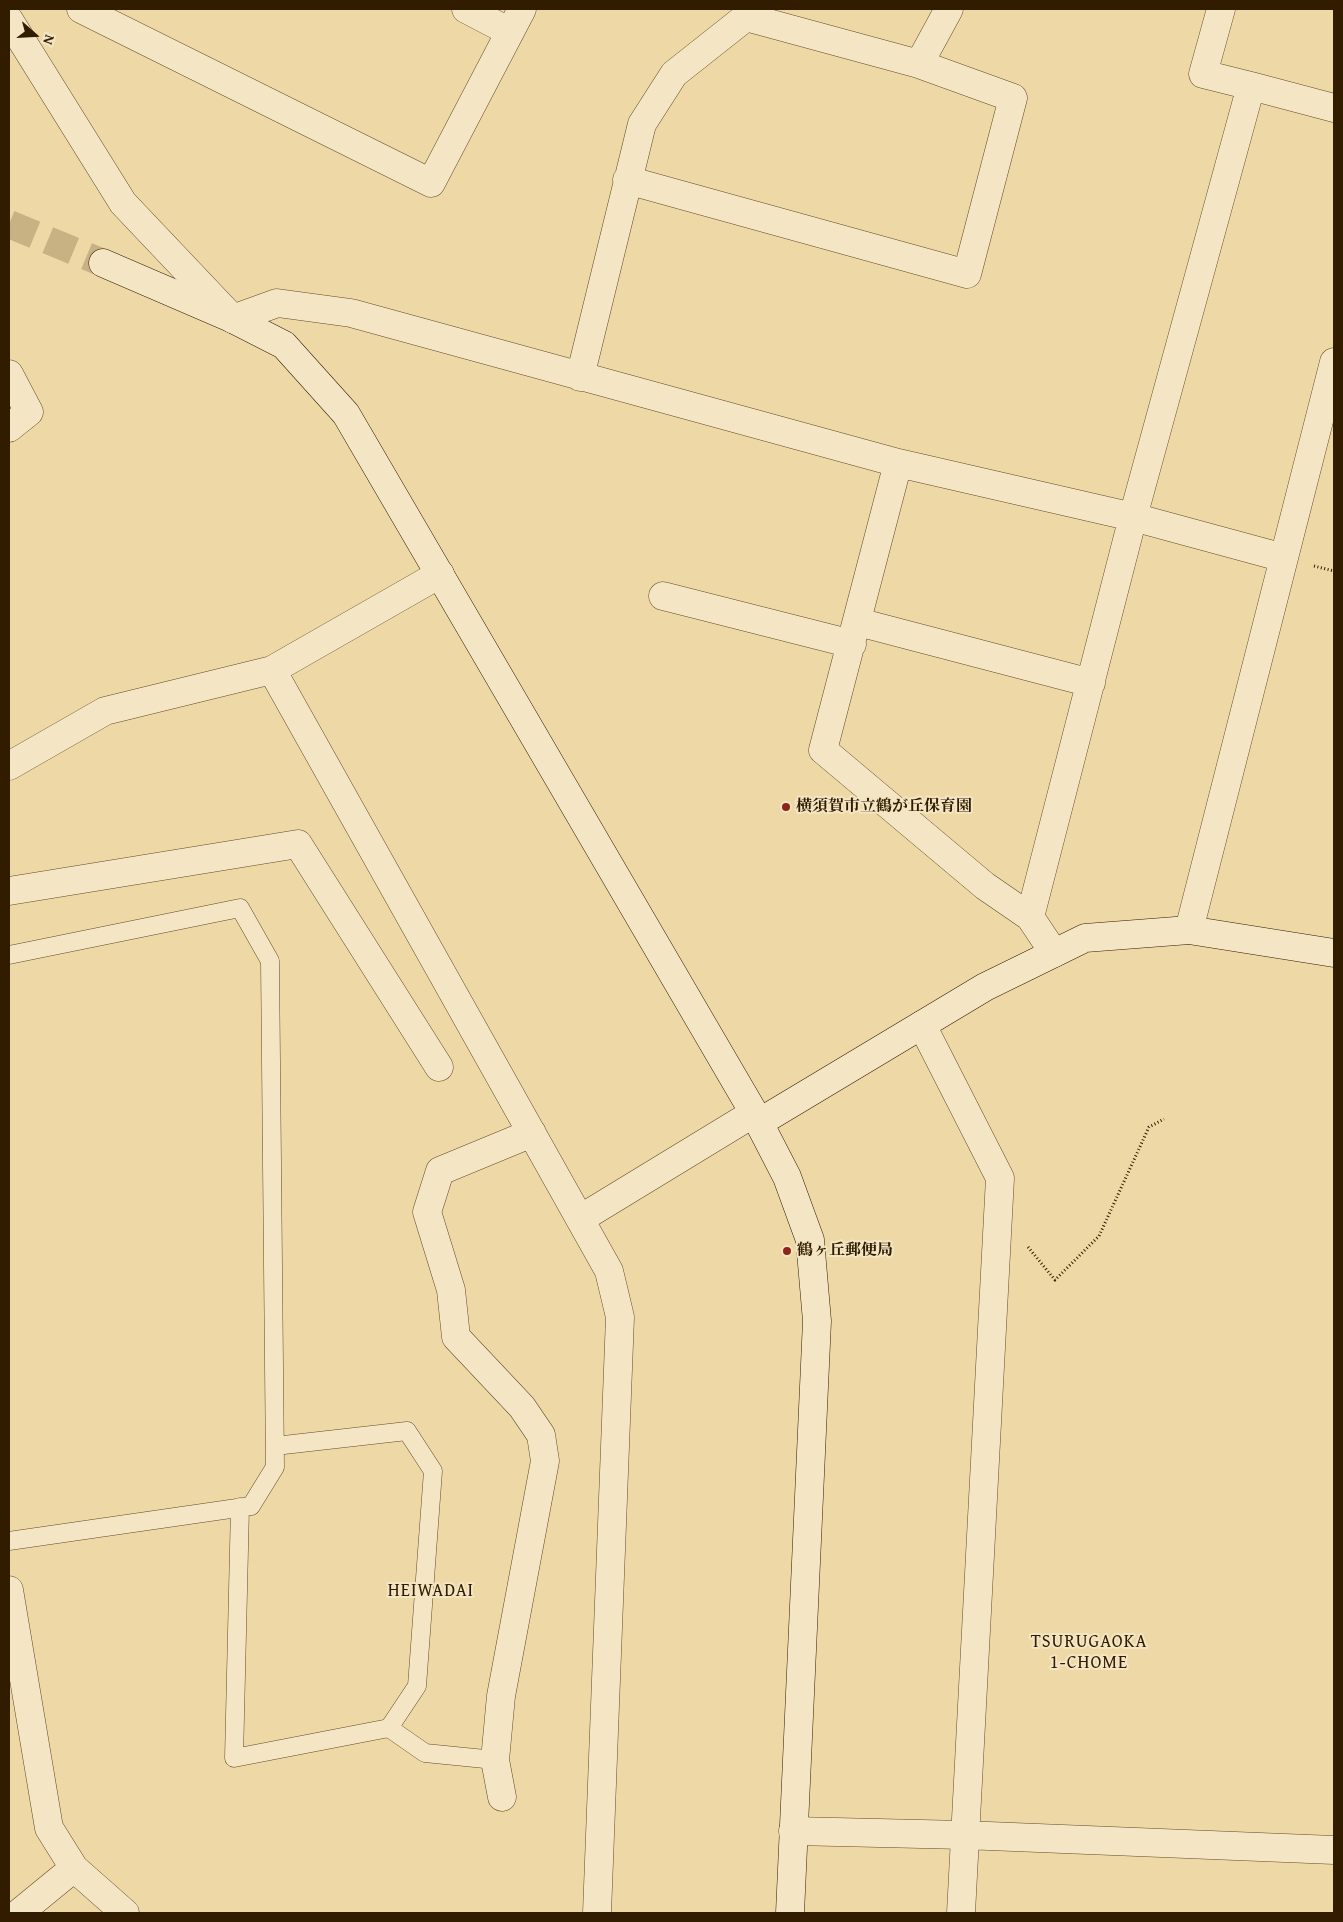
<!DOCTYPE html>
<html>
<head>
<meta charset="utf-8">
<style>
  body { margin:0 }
  #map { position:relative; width:1343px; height:1922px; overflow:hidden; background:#eed8a5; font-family:"Gentium Book Plus",serif }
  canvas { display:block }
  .frame { position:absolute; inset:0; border:10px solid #311c00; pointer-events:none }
  .north { position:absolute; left:10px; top:10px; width:50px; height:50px; -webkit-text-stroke:4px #f4e6c4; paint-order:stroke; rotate:109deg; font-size:14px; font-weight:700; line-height:20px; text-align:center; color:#311c00 }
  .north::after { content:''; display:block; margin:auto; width:18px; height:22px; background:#311c00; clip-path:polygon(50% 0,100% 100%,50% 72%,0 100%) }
</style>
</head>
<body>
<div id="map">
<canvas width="1343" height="1922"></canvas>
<div class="frame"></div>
<div class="north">N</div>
</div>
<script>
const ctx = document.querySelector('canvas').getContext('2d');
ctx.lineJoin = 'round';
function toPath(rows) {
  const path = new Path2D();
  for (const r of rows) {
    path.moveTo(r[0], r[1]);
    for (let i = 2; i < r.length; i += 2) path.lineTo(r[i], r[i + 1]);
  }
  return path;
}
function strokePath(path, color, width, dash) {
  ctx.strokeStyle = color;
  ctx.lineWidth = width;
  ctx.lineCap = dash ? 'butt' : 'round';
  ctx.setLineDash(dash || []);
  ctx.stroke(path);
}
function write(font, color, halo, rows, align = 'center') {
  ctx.font = font + ' "Gentium Book Plus","Noto Serif JP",serif';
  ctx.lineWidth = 4;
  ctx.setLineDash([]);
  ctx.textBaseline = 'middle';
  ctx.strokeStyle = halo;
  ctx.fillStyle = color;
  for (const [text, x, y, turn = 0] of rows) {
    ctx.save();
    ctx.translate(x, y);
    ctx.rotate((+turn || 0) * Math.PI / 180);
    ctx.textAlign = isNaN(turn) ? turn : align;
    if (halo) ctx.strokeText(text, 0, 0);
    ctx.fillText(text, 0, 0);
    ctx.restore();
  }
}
strokePath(toPath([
  [9,224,103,263]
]), '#c8b284', 28, [28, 14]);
const lane = toPath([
  [9,955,240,908,270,961,275,1467,251,1506,9,1541],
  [240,1507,234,1758,389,1728,417,1686,433,1471,407,1431,275,1446],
  [389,1728,425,1753,495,1760]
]);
const street = toPath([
  [81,9,431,183,522,9],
  [466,9,510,32],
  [1221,9,1203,74,1251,86],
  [9,20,123,203,233,319,277,303,351,313,898,463,1133,517,1284,558],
  [919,64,949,9],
  [627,180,967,274,1013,98,919,64,746,17],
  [9,374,29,412,9,428],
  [580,377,642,124,674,74,746,17,754,9],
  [898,463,823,750,985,886,1030,917],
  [663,596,852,644],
  [858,622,1091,683],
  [272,670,609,1271,620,1317,597,1913],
  [9,766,105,711,272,670,440,574],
  [9,891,298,844,439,1067],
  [1189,930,1334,362],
  [1054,953,1030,917,1133,517,1251,86,1334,108],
  [922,1025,1000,1178,961,1913],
  [580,1219,754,1113],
  [9,1590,49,1828,74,1868,19,1913],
  [502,1797,495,1760,501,1696,545,1461,541,1435,522,1407,456,1337,451,1290,427,1212,440,1171,532,1133],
  [793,1831,964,1835,1334,1850],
  [74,1868,125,1913]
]);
const secondary = toPath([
  [103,263,233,319,284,345,346,414,754,1113,787,1177,810,1240,817,1321,790,1913],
  [760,1122,985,987,1085,938,1189,930,1334,953]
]);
strokePath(lane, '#604b29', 19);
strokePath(street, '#604b29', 29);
strokePath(secondary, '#311c00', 29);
strokePath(toPath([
  [1314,566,1334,571],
  [1028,1247,1055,1280,1099,1236,1149,1127,1164,1119]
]), '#311c00', 3, [1, 2.5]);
strokePath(lane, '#f4e6c4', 18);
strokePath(street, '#f4e6c4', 28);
strokePath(secondary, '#f4e6c4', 28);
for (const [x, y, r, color] of [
  [786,807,5,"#8f2418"],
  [787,1251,5,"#8f2418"]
]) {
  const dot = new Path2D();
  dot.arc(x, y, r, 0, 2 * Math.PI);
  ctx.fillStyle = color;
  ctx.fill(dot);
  strokePath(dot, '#f4e6c4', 2);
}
write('bold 16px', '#311c00', '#f4e6c4', [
  ["横須賀市立鶴が丘保育園",796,807],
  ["鶴ヶ丘郵便局",797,1251]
], 'left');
ctx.letterSpacing = '1px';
write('18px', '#311c00', '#f4e6c4', [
  ["HEIWADAI",431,1591],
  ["TSURUGAOKA",1089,1642],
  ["1-CHOME",1089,1663]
]);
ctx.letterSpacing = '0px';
</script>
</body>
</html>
